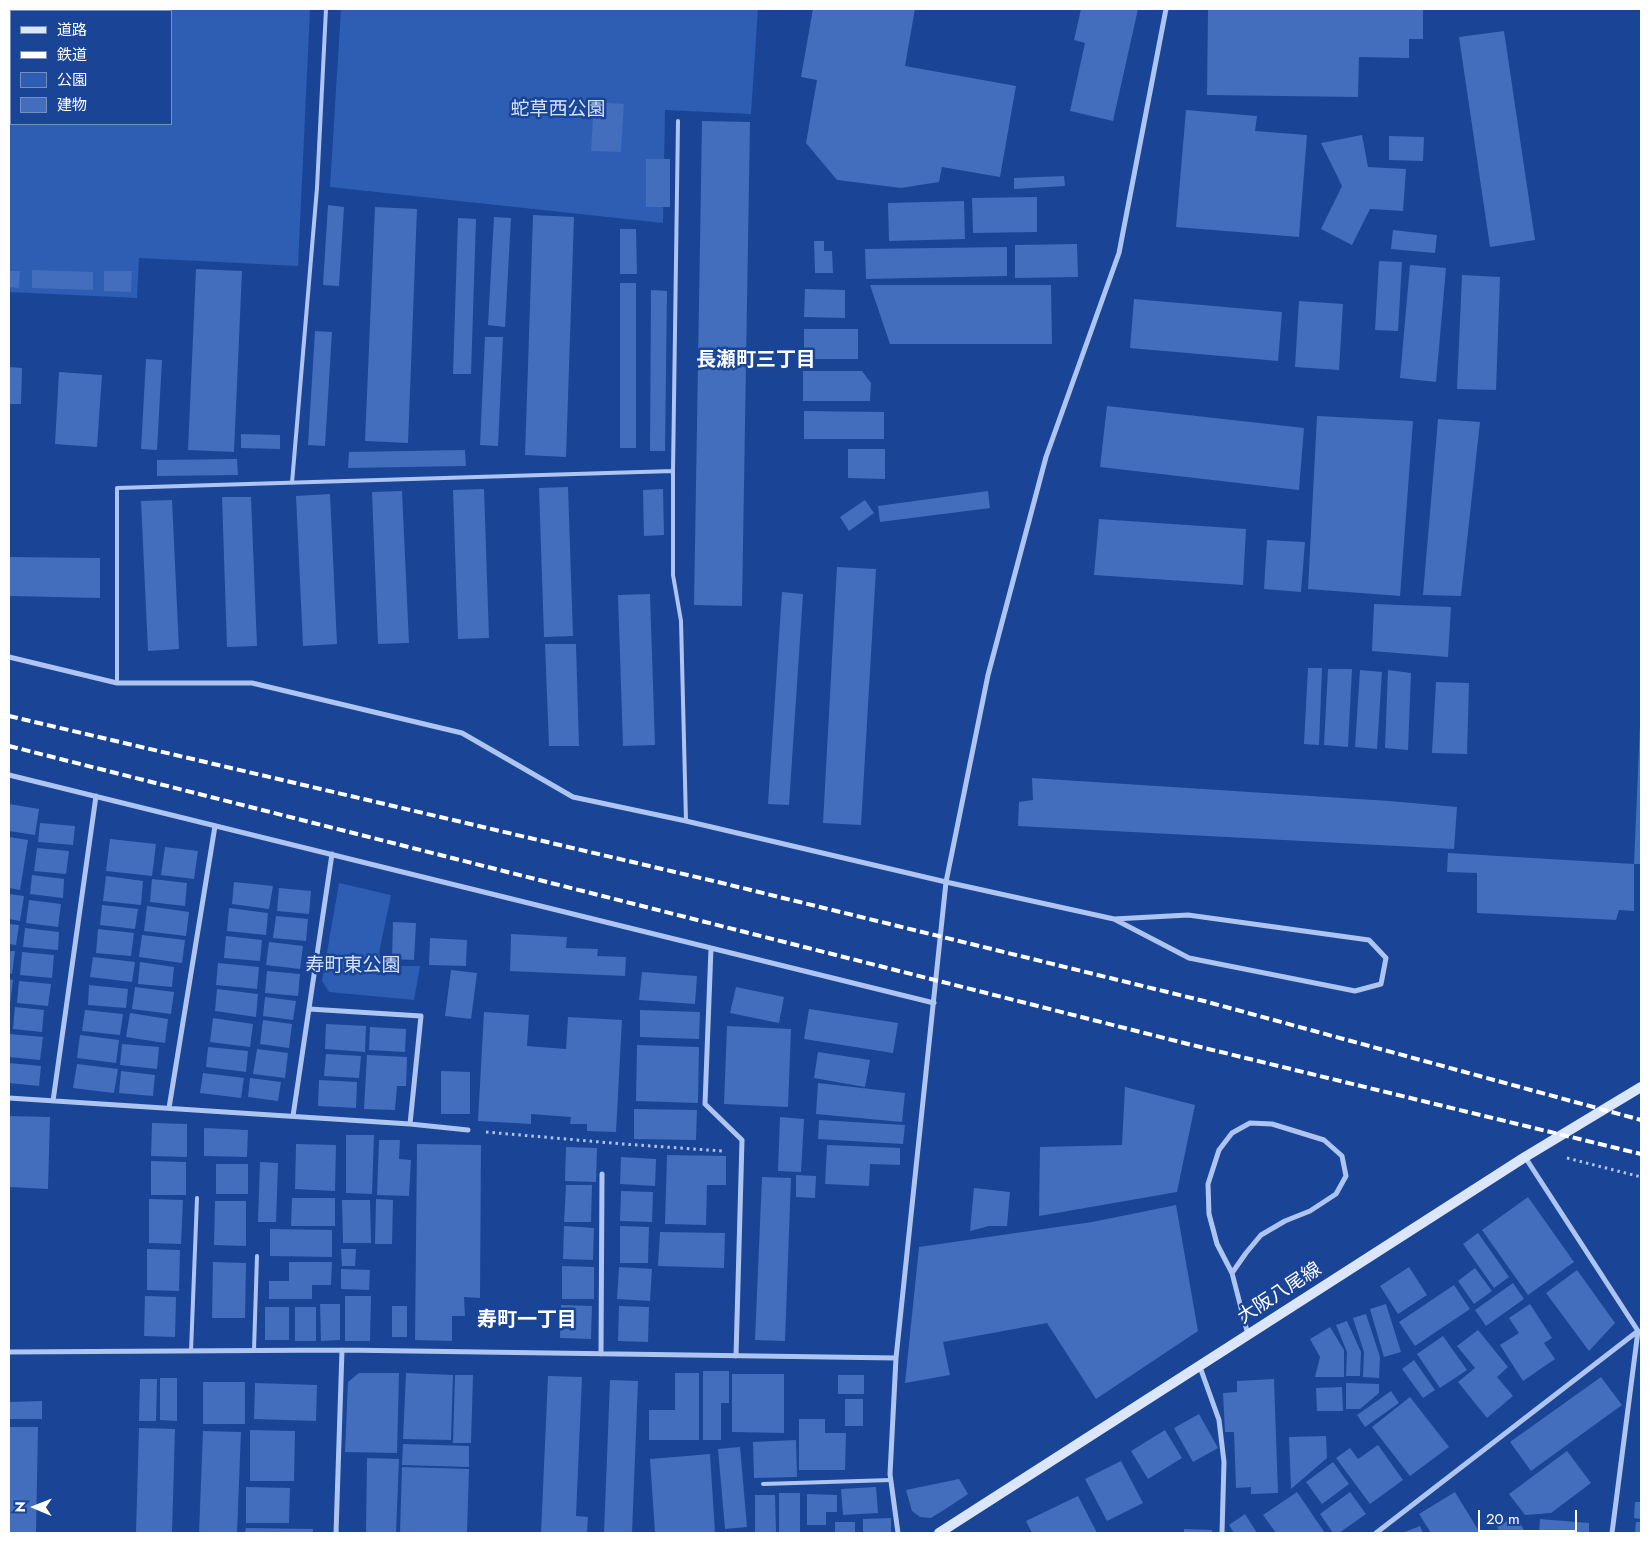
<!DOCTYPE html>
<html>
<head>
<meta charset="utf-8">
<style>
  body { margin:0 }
  #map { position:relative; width:1650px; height:1542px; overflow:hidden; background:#1a4496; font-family:Jost,"Noto Sans JP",sans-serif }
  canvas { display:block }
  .frame { position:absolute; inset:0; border:10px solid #fff; pointer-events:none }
  .legend { position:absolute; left:10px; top:10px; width:162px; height:115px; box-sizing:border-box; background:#1a4496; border:1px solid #768fc0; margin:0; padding:6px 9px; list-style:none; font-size:15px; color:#fff }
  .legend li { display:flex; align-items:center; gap:10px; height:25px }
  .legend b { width:25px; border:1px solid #768fc0 }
  .north { position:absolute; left:10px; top:1482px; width:50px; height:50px; -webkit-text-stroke:4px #1a4496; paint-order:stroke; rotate:271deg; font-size:14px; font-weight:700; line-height:20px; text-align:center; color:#fff }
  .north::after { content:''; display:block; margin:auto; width:18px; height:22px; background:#fff; clip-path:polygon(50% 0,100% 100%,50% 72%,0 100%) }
  .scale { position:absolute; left:1478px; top:1510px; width:99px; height:22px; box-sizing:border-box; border:2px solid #fff; border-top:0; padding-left:6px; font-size:15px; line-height:18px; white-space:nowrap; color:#fff; -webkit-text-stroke:4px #1a4496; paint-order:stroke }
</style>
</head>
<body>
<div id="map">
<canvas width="1650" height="1542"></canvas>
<div class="frame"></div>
<ul class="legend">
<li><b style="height:6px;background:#dbe6fb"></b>道路</li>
<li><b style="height:6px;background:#fff"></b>鉄道</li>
<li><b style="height:14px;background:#2e5db4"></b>公園</li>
<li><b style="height:14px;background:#436dbd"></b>建物</li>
</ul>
<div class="north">N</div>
<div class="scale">20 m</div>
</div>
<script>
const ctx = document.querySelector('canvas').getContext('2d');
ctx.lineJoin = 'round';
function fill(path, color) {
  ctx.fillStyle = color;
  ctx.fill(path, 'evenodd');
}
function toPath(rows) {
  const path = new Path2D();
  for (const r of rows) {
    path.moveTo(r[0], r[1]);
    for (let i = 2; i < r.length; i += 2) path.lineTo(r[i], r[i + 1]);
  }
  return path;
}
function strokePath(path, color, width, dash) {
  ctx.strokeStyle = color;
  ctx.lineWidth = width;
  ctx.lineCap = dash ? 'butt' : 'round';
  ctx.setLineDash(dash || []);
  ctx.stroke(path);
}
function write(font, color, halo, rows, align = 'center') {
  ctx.font = font + ' Jost,"Noto Sans JP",sans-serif';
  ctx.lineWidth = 5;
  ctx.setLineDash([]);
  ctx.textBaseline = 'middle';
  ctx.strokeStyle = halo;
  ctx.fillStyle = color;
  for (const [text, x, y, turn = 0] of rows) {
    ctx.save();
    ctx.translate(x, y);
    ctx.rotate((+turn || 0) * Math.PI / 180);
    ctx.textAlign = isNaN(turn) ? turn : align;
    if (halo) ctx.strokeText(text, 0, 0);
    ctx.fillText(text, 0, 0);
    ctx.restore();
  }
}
fill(toPath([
  [9,9,310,9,298,266,139,258,137,298,9,292],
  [11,11,171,11,171,124,11,124],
  [341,9,758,9,751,114,665,110,663,223,330,187],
  [339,883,391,895,379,953,383,966,420,966,414,1000,329,992,322,981]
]), '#2e5db4');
fill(toPath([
  [813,9,915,9,905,66,1016,86,1000,177,942,167,939,182,901,188,837,180,806,143,817,80,801,77],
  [1081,9,1138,9,1113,121,1070,111,1085,43,1074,40],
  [1208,9,1423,9,1423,39,1409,39,1409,58,1359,57,1358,97,1207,95],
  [1504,31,1535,240,1490,247,1459,37],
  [594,102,624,104,621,152,591,151],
  [1186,110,1257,116,1255,131,1307,135,1299,237,1176,227],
  [702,121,750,122,742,606,694,605],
  [1362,135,1368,167,1406,169,1403,211,1370,209,1352,245,1321,229,1342,186,1321,143],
  [1389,136,1424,137,1423,161,1389,160],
  [646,159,670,159,670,207,646,207],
  [1064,176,1065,186,1014,189,1014,178],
  [1037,197,1037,232,973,233,972,198],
  [964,201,965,239,889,241,888,203],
  [328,205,344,207,339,286,323,285],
  [375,207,417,209,408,443,365,441],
  [533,215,574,217,566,457,525,455],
  [494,217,511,218,505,327,488,325],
  [458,218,476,219,471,374,453,374],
  [620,229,636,229,637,274,620,274],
  [1393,230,1437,235,1435,253,1391,249],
  [814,241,824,241,824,251,832,251,833,273,815,273],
  [1077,244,1078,277,1015,278,1015,245],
  [1007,247,1007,276,866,279,865,249],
  [1379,261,1402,262,1398,331,1375,330],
  [1410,265,1446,268,1436,382,1400,378],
  [196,269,242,271,234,452,188,450],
  [32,270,93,272,93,290,32,288],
  [9,271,20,271,19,288,9,287],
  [104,271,132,271,131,292,104,291],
  [1462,275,1500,277,1496,390,1457,389],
  [620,283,636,283,636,448,620,448],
  [870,285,1051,285,1052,344,890,344],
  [805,289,845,290,845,318,804,317],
  [651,290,667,291,665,451,650,451],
  [1134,299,1282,312,1278,361,1130,348],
  [1299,301,1343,304,1339,370,1295,367],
  [804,329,858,329,858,359,804,359],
  [315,331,332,332,325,446,308,445],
  [485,337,503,337,498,446,480,445],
  [146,359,162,360,157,450,141,449],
  [9,367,22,368,21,404,9,404],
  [803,371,862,371,871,383,870,401,803,401],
  [59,372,102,375,97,447,55,444],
  [1107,406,1304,428,1299,490,1100,467],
  [804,411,884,412,884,439,804,439],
  [1317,416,1413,421,1400,596,1308,589],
  [1438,419,1480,422,1461,596,1423,595],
  [241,434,280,435,280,449,241,448],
  [848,449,885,449,885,479,848,478],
  [465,450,466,466,348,468,349,452],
  [237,459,238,475,157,476,157,460],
  [568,487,573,636,544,637,539,488],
  [484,489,489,638,458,639,453,490],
  [663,489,664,535,644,536,643,490],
  [402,491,409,643,378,644,372,492],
  [988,491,990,508,880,522,878,506],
  [330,494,337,644,303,646,296,496],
  [222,497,251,497,257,646,227,647],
  [172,500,179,649,148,651,141,501],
  [865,500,874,513,849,531,840,517],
  [1099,519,1246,529,1243,585,1094,575],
  [1267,540,1305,542,1301,592,1264,589],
  [9,557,100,558,100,598,9,596],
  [837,567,876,569,861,825,823,823],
  [782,592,803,594,789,805,768,804],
  [650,594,655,745,623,746,618,595],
  [1374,604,1451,607,1448,657,1372,651],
  [545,644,576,644,579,746,549,746],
  [1308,668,1322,668,1319,745,1304,744],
  [1328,669,1352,669,1348,747,1324,745],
  [1360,670,1382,672,1377,749,1355,747],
  [1388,670,1411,673,1408,750,1385,748],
  [1436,682,1469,683,1467,754,1432,753],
  [1640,724,1641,724,1641,864,1634,864,1634,911,1619,910,1616,920,1477,913,1477,873,1447,872,1448,853,1634,864],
  [1032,778,1389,801,1457,807,1454,849,1018,826,1019,802,1033,800],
  [9,804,39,809,35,835,9,831],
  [40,823,75,826,73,845,38,842],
  [9,837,28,840,20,890,9,888],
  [110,839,156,844,152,876,106,871],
  [165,847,198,851,194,879,161,875],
  [37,848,69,851,66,874,34,871],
  [32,875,64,879,63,898,30,894],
  [106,876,143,881,141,905,103,901],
  [152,879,187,883,185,906,150,902],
  [234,882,273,886,269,909,232,904],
  [279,888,311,891,309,914,277,911],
  [9,894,24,896,20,921,9,919],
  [29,900,61,904,58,927,26,923],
  [102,905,138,909,135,929,100,925],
  [147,906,189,912,186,936,144,931],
  [229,908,268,913,266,935,227,931],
  [276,916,308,919,306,941,273,938],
  [393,922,416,923,414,960,392,959],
  [9,924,19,925,16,945,9,944],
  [25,928,59,932,58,950,23,947],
  [98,929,134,933,131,956,96,953],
  [511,934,567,937,566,948,598,949,597,956,626,957,625,976,510,971],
  [142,935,185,940,182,963,139,957],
  [226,936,262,940,260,961,224,958],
  [430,938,467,940,466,966,429,965],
  [269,942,303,946,300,969,266,965],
  [9,951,15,951,12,974,9,973],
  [22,952,54,955,52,978,20,975],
  [93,957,135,962,132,982,90,977],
  [140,962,174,967,172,987,138,984],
  [218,963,259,967,257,989,216,985],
  [451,970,477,973,471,1019,445,1016],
  [267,971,300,974,298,996,265,993],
  [642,972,697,976,695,1004,639,1000],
  [9,979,13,980,10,1004,9,1004],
  [19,981,51,984,48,1006,17,1003],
  [89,985,128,989,126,1008,88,1005],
  [135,987,174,992,171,1014,132,1009],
  [736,987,784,997,779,1023,730,1013],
  [217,989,258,994,256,1017,215,1011],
  [265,997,296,1001,293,1020,263,1016],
  [15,1007,44,1010,42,1032,13,1029],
  [809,1009,898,1023,893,1053,804,1039],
  [85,1010,123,1014,120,1035,82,1031],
  [640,1010,700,1012,699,1039,640,1037],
  [484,1012,529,1015,527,1046,566,1049,568,1017,622,1020,616,1132,587,1131,587,1124,570,1124,571,1117,531,1114,531,1124,478,1121],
  [130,1013,168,1019,165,1043,126,1037],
  [213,1018,253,1024,250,1047,210,1042],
  [263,1020,292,1024,289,1048,260,1044],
  [326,1024,366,1026,365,1052,325,1049],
  [727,1026,791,1029,788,1107,724,1104],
  [370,1027,406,1029,405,1052,369,1050],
  [10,1034,43,1037,40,1060,9,1057],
  [80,1035,119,1040,116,1063,77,1058],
  [122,1044,159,1047,157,1069,120,1065],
  [637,1045,699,1047,698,1103,636,1101],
  [208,1047,248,1051,246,1072,206,1067],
  [257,1049,288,1053,285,1078,253,1074],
  [818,1052,870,1060,865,1087,814,1078],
  [326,1054,361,1056,359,1078,324,1076],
  [367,1055,407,1057,406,1086,397,1086,395,1110,364,1109],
  [9,1063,41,1066,39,1086,9,1083],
  [77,1064,118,1069,114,1093,73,1088],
  [121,1071,155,1075,153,1096,119,1093],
  [441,1071,470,1072,470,1114,441,1114],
  [203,1073,244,1078,241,1098,200,1093],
  [250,1078,281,1082,278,1101,248,1097],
  [319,1080,357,1082,356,1108,318,1106],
  [818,1083,905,1093,902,1122,816,1114],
  [1125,1087,1195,1105,1177,1192,1039,1216,1040,1147,1122,1145],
  [634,1109,697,1110,696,1140,634,1139],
  [9,1116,50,1117,48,1189,9,1187],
  [780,1117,804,1119,801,1172,778,1171],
  [819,1120,905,1125,903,1144,818,1139],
  [152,1123,187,1124,187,1157,151,1156],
  [204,1128,248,1130,247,1157,204,1156],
  [346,1135,374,1135,372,1194,346,1193],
  [379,1140,400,1140,399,1159,411,1160,409,1196,377,1195],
  [296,1144,336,1145,335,1191,295,1189],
  [417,1144,481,1145,480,1298,464,1297,465,1316,452,1316,452,1341,415,1340],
  [827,1145,900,1148,900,1165,870,1164,869,1186,825,1184],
  [566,1147,597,1148,596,1182,565,1181],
  [667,1155,726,1156,726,1185,707,1185,706,1225,665,1224],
  [621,1157,656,1159,655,1186,620,1184],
  [151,1161,186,1162,186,1195,151,1195],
  [260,1162,278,1163,276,1222,258,1222],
  [216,1164,248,1164,248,1194,216,1194],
  [796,1175,816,1176,815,1198,796,1197],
  [762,1177,791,1178,785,1341,755,1340],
  [566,1185,592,1185,591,1222,564,1222],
  [974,1188,1010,1192,1007,1226,989,1226,970,1231],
  [621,1191,653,1192,652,1222,620,1221],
  [1528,1197,1574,1262,1528,1295,1482,1230],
  [292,1198,335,1198,335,1226,291,1226],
  [149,1199,183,1200,181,1244,149,1243],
  [376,1199,393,1200,392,1244,375,1244],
  [342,1200,370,1200,371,1243,343,1243],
  [215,1201,246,1201,246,1246,214,1245],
  [1176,1205,1198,1331,1096,1399,1047,1323,943,1342,950,1375,905,1383,919,1247,1092,1222],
  [564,1226,594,1228,593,1260,563,1259],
  [620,1226,649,1227,648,1263,620,1263],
  [270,1229,332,1230,332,1257,270,1256],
  [660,1232,725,1233,724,1268,658,1266],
  [1478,1233,1509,1277,1494,1288,1463,1244],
  [147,1249,180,1250,179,1291,147,1290],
  [341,1249,356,1249,355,1266,342,1266],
  [213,1262,246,1263,245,1318,212,1318],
  [289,1262,332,1262,331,1285,312,1285,312,1299,269,1299,269,1281,289,1281],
  [562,1266,594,1267,594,1299,562,1299],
  [619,1267,652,1269,650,1301,617,1299],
  [1409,1267,1427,1295,1398,1314,1380,1286],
  [1475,1268,1492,1291,1474,1304,1458,1281],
  [341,1269,370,1270,369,1290,341,1289],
  [1577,1270,1615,1323,1589,1351,1546,1293],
  [1513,1283,1524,1299,1486,1326,1475,1310],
  [1454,1285,1470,1309,1415,1346,1399,1322],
  [145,1296,176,1297,175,1337,144,1336],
  [345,1296,371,1296,370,1341,345,1341],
  [320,1304,340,1304,340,1340,321,1341],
  [1386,1304,1401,1352,1384,1357,1370,1309],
  [1530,1304,1552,1338,1544,1343,1555,1359,1523,1381,1500,1345,1519,1333,1509,1318],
  [561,1305,592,1306,591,1339,560,1338],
  [392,1306,407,1306,407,1337,392,1337],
  [619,1306,649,1307,648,1342,618,1341],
  [265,1307,289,1307,289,1340,265,1340],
  [295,1307,316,1307,316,1341,295,1341],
  [1366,1314,1380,1357,1379,1378,1363,1377,1364,1352,1353,1318],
  [1347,1321,1361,1352,1360,1376,1346,1376,1347,1352,1336,1325],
  [1330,1327,1344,1350,1344,1377,1315,1377,1320,1357,1310,1339],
  [1478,1330,1508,1367,1497,1377,1513,1396,1487,1418,1458,1382,1475,1368,1457,1346],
  [1443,1336,1467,1370,1440,1388,1417,1354],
  [1414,1360,1435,1390,1423,1398,1402,1369],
  [703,1371,729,1371,729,1403,721,1403,721,1440,703,1440],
  [359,1373,399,1373,397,1453,345,1452,348,1382],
  [406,1373,453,1375,451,1440,403,1439],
  [675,1373,699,1373,699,1440,649,1440,649,1410,675,1410],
  [732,1374,784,1374,784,1433,732,1432],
  [455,1375,473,1375,471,1443,453,1443],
  [838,1375,864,1375,864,1394,838,1394],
  [548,1376,582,1377,576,1516,588,1517,587,1533,541,1533],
  [1601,1377,1622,1405,1531,1471,1510,1442],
  [160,1378,177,1378,177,1421,160,1420],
  [140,1379,157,1379,156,1421,139,1421],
  [1274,1379,1278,1493,1251,1494,1251,1487,1236,1488,1234,1432,1225,1432,1223,1393,1237,1392,1237,1381],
  [610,1380,638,1381,632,1533,604,1533],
  [203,1382,245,1382,245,1424,203,1424],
  [255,1383,317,1385,316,1421,254,1419],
  [1346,1383,1379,1384,1379,1393,1360,1409,1346,1409],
  [1342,1387,1343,1411,1317,1411,1316,1388],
  [1391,1391,1399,1403,1365,1427,1357,1415],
  [1410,1397,1449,1447,1410,1476,1372,1427],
  [845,1399,863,1399,863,1426,845,1426],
  [42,1401,42,1419,9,1419,9,1402],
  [1199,1414,1218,1448,1193,1462,1174,1428],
  [799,1419,825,1419,825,1433,846,1433,845,1470,799,1470],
  [9,1427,38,1427,36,1533,9,1533],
  [139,1428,175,1429,172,1533,136,1533],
  [250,1430,295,1431,294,1481,250,1481],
  [1165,1430,1182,1458,1148,1479,1131,1451],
  [203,1431,241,1432,237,1533,199,1533],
  [1326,1436,1327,1458,1291,1489,1289,1437],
  [796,1440,797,1477,754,1478,753,1442],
  [403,1444,469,1446,469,1467,402,1465],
  [1378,1445,1403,1480,1370,1504,1336,1458,1350,1448,1358,1459],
  [740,1447,747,1527,725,1529,718,1449],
  [1567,1451,1591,1483,1551,1513,1525,1515,1509,1494],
  [710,1454,715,1533,655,1533,650,1459],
  [367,1458,399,1459,396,1533,366,1533],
  [1121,1461,1143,1503,1107,1521,1085,1479],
  [1333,1462,1349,1484,1322,1504,1306,1482],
  [402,1467,469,1469,467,1533,400,1533],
  [959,1479,968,1494,947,1508,931,1518,920,1517,912,1511,906,1490],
  [246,1487,290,1488,289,1523,246,1523],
  [876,1487,878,1513,843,1515,841,1489],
  [1297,1492,1325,1533,1276,1533,1263,1515],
  [1350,1492,1366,1514,1339,1533,1333,1533,1320,1514],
  [1455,1492,1480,1533,1431,1533,1419,1514],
  [779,1493,800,1493,800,1532,779,1532],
  [807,1494,837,1495,837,1512,826,1512,826,1525,807,1525],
  [755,1495,775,1495,776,1533,755,1533],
  [1078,1496,1097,1533,1032,1533,1026,1521],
  [1635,1502,1641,1502,1641,1519,1634,1518],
  [1245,1514,1257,1533,1234,1533,1229,1525],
  [1516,1516,1525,1532,1500,1533,1497,1527],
  [891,1518,891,1533,863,1533,863,1519],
  [1540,1519,1589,1523,1589,1533,1539,1533],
  [835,1522,855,1522,855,1533,835,1533],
  [1636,1522,1641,1522,1641,1533,1635,1533],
  [1420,1526,1423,1533,1402,1533],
  [246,1528,313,1529,313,1533,245,1533],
  [1184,1529,1212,1530,1212,1533,1184,1533]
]), '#436dbd');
strokePath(toPath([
  [486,1132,623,1144,722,1151],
  [1567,1158,1641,1177]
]), '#adc5f0', 3, [2.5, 4]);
strokePath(toPath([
  [678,121,673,471,673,575,681,621,686,821],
  [292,483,317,188,326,9],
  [117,683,117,488,673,471],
  [254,1350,257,1256],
  [191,1351,197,1198],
  [763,1484,891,1480]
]), '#adc5f0', 4);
strokePath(toPath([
  [9,657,117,683,252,683,462,733,573,797,686,821,946,882,1114,919,1188,915,1369,940,1386,958,1381,984,1355,991,1189,958,1114,919],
  [9,775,934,1003],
  [711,948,705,1104,742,1140,736,1356],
  [309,1009,421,1016,410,1124],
  [9,1098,410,1124,468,1130],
  [53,1101,96,796],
  [169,1108,215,826],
  [293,1116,332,854],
  [1525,1157,1638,1331,1612,1533],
  [1232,1273,1246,1253,1261,1235,1285,1221,1310,1211,1336,1194,1346,1176,1342,1156,1324,1140,1272,1124,1250,1123,1232,1133,1219,1150,1208,1184,1209,1214,1217,1244,1232,1273,1248,1335],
  [9,1352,342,1350,896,1358],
  [601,1354,602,1174],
  [1200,1367,1219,1420,1224,1462,1222,1533],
  [336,1533,342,1350],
  [898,1533,890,1474,896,1358,946,882,988,675,1046,457,1119,253,1166,9],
  [1376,1533,1638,1331]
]), '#adc5f0', 5);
strokePath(toPath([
  [939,1533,1525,1157,1641,1087]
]), '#dbe6fb', 10);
strokePath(toPath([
  [9,716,722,883,1204,1001,1641,1120],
  [9,746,1192,1045,1641,1154]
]), '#fff', 4, [9, 4]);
write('19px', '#d4e2fb', '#1a4496', [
  ["蛇草西公園",558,110],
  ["寿町東公園",353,966]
]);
write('19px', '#fff', '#1a4496', [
  ["大阪八尾線",1280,1294,-33]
]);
write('bold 20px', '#fff', '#1a4496', [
  ["長瀬町三丁目",756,361],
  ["寿町一丁目",527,1321]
]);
</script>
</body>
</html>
